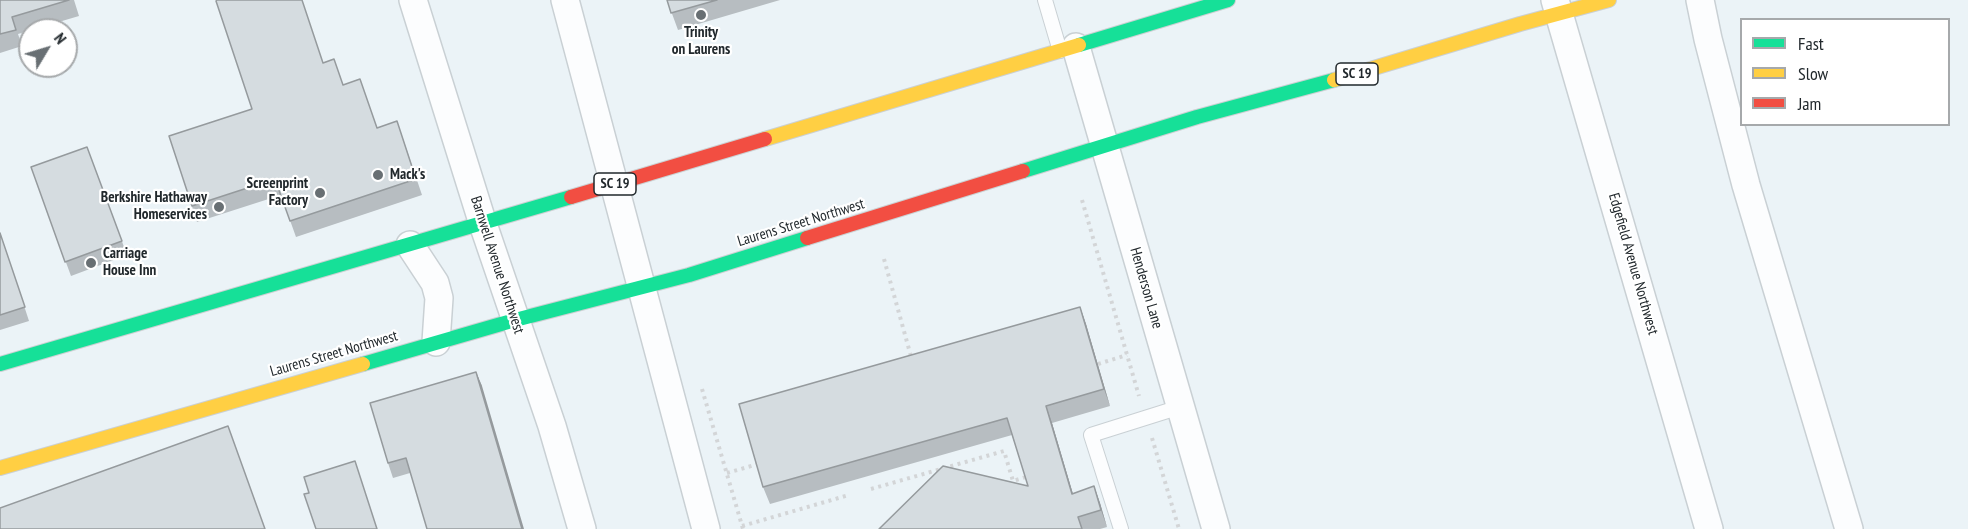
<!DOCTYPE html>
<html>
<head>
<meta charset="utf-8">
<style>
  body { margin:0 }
  #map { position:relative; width:1968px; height:529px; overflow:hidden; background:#ebf3f7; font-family:"PT Sans Narrow",sans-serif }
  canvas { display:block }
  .legend { position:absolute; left:1740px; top:18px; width:210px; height:108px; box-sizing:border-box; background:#fff; border:2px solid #a6a9ab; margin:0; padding:8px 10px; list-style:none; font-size:18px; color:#21282c }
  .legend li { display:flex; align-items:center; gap:12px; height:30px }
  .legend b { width:30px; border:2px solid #a6a9ab }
  .north { position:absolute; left:18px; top:18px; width:60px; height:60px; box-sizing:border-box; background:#fff; border:2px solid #a6a9ab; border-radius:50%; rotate:52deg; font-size:16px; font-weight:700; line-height:24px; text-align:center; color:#21282c }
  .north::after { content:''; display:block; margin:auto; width:21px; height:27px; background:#686f73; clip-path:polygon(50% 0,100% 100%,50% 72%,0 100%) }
</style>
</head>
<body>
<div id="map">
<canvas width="1968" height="529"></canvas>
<ul class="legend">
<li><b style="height:8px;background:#16e098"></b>Fast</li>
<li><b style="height:8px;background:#ffcf43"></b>Slow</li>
<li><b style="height:8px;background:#f24e42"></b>Jam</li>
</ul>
<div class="north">N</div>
</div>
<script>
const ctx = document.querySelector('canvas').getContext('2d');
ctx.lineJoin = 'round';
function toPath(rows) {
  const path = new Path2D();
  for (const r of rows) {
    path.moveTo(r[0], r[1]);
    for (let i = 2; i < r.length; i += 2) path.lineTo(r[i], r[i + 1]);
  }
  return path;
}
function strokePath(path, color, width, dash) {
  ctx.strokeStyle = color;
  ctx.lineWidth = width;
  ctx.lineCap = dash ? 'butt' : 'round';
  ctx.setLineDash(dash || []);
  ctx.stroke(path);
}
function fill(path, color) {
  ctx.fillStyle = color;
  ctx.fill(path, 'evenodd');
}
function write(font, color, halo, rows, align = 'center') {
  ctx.font = font + ' "PT Sans Narrow",sans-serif';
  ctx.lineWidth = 4.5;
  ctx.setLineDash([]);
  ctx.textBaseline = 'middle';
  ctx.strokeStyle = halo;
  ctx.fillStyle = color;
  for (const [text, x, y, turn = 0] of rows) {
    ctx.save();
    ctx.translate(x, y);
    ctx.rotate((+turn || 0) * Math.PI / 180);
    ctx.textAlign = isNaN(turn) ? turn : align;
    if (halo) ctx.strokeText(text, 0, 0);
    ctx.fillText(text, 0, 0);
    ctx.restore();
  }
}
const lane = toPath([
  [1045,0,1060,51],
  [1121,529,1091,435,1180,407]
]);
const street = toPath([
  [413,0,483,224,552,426,582,529],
  [565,0,706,529],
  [1555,0,1709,529],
  [1700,0,1708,39,1746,185,1849,529],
  [1076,47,1216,529],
  [410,245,435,283,439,298,436,342]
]);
const fast = toPath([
  [1079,45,1228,0],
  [1023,171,1197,117,1334,80],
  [0,364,571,197],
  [363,364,515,320,689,275,807,238]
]);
const slow = toPath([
  [1334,80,1520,24,1609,0],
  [765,139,1079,45],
  [0,468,363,364]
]);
const jam = toPath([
  [571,197,765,139],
  [807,238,1023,171]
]);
strokePath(lane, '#c9d0d4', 16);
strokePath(street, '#c9d0d4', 30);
strokePath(fast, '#cbd0d2', 16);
strokePath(slow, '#cbd0d2', 16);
strokePath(jam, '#cbd0d2', 16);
strokePath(toPath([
  [1082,200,1139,396],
  [884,259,912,360],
  [1098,364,1127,355],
  [702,389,743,529],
  [1152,438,1179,529],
  [727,473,758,464],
  [871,489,1004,451,1013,481,1026,477],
  [742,526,849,495]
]), '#d3d5d7', 4, [3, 4.5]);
strokePath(lane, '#fcfdfe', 14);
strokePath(street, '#fcfdfe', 27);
strokePath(fast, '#16e098', 14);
strokePath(slow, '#ffcf43', 14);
strokePath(jam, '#f24e42', 14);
fill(toPath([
  [0,0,74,0,79,16,18,34,22,46,0,53],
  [667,0,780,0,678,30],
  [324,63,343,85,377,128,397,121,422,195,296,237,281,195,197,222,192,206,252,109],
  [87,147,127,255,71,276,31,167],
  [0,232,29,321,0,330],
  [1080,307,1086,324,1110,406,1052,423,1073,494,1094,486,1100,503,1107,527,1100,529,879,529,1028,486,1012,435,770,504,763,487],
  [476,372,482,386,410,473,393,478,388,463]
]), '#b7bdc1');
fill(toPath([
  [1080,307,1086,324,1110,406,1104,389],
  [476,372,482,386,524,529,522,529],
  [1046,406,1052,423,1078,511,1072,494],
  [1094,486,1100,503,1107,527,1101,510]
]), '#959a9d');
const building = toPath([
  [0,0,69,0,12,17,16,30,0,34,0,0],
  [217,0,302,0,323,63,334,59,343,85,360,79,377,128,397,121,416,179,290,221,275,179,192,206,169,136,252,109,216,1,217,0],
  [667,0,717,0,671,13,667,0],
  [87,147,122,241,65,262,31,167,87,147],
  [0,233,25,307,0,315,0,233],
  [1080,307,1104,389,1046,406,1072,494,1094,486,1101,510,1078,517,1082,529,879,529,943,466,1028,486,1007,418,763,487,739,404,1080,307],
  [476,372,522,529,427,529,406,458,388,463,370,403,476,372],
  [228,426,265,529,0,529,0,508,228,426],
  [355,461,377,529,316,529,304,494,309,493,304,477,355,461]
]);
fill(building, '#d5dce0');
strokePath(building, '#959a9d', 1.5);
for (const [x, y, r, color] of [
  [701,15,6,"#686f73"],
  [378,175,6,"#686f73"],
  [320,193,6,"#686f73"],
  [219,207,6,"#686f73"],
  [91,263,6,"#686f73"]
]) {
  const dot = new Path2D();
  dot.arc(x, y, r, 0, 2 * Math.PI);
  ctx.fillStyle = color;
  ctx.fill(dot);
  strokePath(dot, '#fff', 2);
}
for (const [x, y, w] of [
  [1357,74,42],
  [615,184,42]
]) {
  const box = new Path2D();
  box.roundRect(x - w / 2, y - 11, w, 22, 4.5);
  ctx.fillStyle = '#fff';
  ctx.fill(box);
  strokePath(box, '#21282c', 1.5);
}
write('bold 14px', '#21282c', null, [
  ["SC 19",1357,74],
  ["SC 19",615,184]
]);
write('bold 15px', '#21282c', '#fff', [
  ["Trinity",701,33,"center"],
  ["on Laurens",701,50,"center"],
  ["Mack's",390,175],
  ["Screenprint",308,184,"right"],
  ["Factory",308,201,"right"],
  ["Berkshire Hathaway",207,198,"right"],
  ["Homeservices",207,215,"right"],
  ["Carriage",103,254],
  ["House Inn",103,271]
], 'left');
write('15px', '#21282c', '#fff', [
  ["Laurens Street Northwest",801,223,-17],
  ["Edgefield Avenue Northwest",1633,264,74],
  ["Barnwell Avenue Northwest",497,265,72],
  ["Henderson Lane",1146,288,74],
  ["Laurens Street Northwest",334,354,-16]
]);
</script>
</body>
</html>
